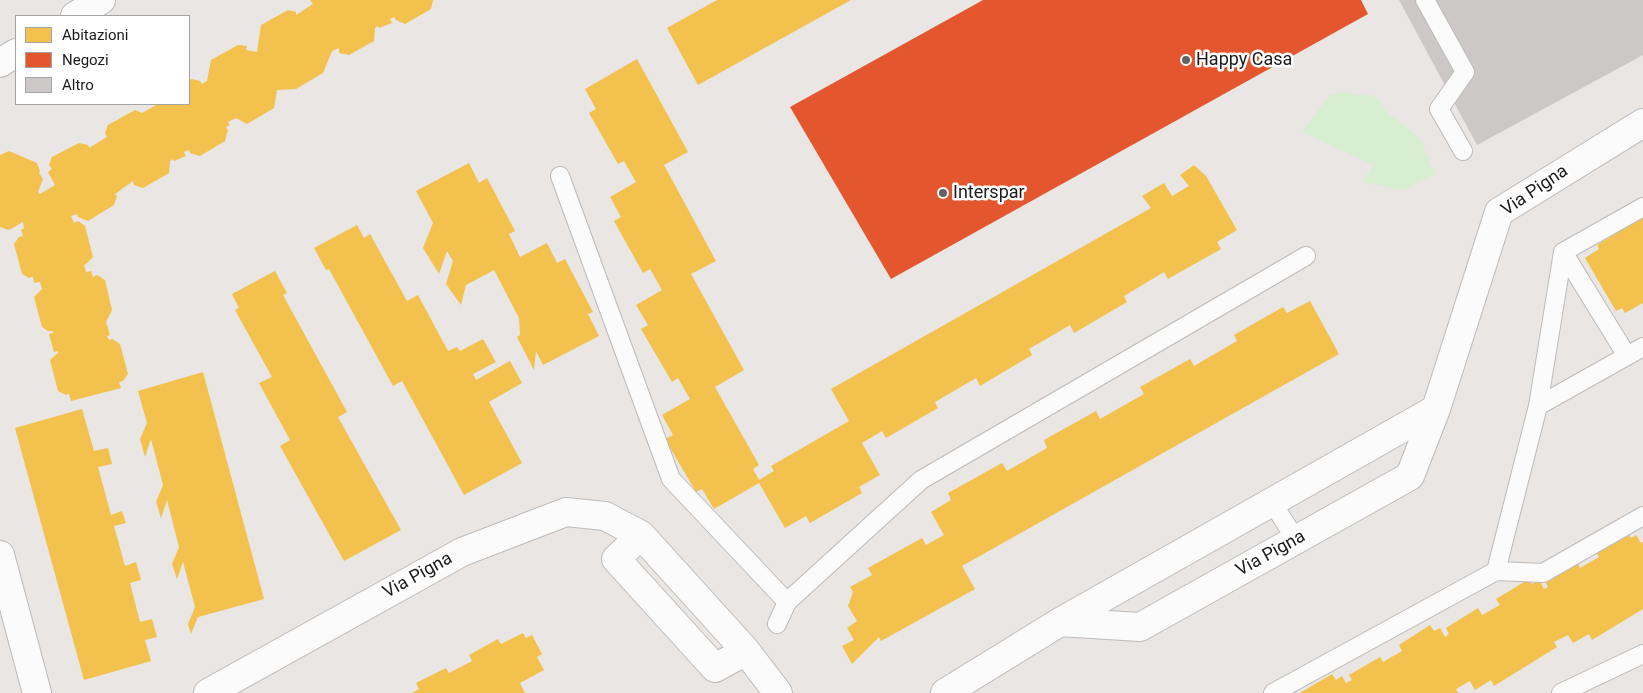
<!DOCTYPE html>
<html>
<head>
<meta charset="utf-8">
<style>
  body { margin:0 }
  #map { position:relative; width:1643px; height:693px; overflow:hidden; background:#e9e6e4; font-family:Roboto,sans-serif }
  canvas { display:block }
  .legend { position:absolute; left:15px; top:15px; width:175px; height:90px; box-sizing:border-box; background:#fff; border:1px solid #a4a4a4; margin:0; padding:6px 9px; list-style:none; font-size:15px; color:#1b1b1b }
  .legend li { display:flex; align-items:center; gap:10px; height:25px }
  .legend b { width:25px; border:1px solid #a4a4a4 }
</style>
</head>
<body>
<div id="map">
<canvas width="1643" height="693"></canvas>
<ul class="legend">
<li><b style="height:14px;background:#f2c14e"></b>Abitazioni</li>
<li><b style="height:14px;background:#e4572e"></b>Negozi</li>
<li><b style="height:14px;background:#ccc8c7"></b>Altro</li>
</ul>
</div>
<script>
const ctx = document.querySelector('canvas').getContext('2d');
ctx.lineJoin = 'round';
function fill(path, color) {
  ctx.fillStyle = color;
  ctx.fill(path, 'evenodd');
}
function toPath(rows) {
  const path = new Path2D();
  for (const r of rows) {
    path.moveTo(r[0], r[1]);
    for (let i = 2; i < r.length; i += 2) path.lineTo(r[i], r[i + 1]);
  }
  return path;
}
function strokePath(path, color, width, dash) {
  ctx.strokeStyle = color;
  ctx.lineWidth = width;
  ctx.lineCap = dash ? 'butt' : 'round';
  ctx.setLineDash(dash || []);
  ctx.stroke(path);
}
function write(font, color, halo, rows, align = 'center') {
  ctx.font = font + ' Roboto,sans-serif';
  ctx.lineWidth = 5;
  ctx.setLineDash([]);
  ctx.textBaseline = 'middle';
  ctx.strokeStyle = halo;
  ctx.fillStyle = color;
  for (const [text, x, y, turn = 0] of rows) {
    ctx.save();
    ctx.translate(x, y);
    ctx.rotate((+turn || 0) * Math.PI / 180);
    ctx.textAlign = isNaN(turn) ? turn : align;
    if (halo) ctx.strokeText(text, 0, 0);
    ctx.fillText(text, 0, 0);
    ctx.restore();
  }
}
fill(toPath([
  [1345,92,1355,95,1368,95,1379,99,1386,112,1420,138,1435,174,1403,190,1363,182,1373,165,1302,132,1330,95]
]), '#d7eed0');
fill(toPath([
  [310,0,433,0,431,9,405,24,396,20,394,17,390,19,392,23,379,28,378,26,375,28,374,41,349,55,339,53,339,48,332,51,323,73,296,89,277,90,274,108,247,124,236,118,228,122,230,125,226,127,228,130,225,141,200,156,190,153,189,150,184,152,186,156,174,161,173,159,170,161,169,173,143,188,134,185,133,181,115,194,117,196,114,205,88,221,78,217,77,214,71,216,74,223,78,221,85,226,93,257,87,263,84,265,86,272,91,271,93,277,97,275,105,280,112,310,106,322,110,335,107,336,109,340,112,339,120,344,128,374,123,381,119,382,121,388,71,401,69,394,66,395,58,391,50,360,58,353,58,351,54,352,49,334,53,333,53,331,48,331,42,327,34,297,42,289,40,282,34,283,33,277,29,278,22,274,14,244,19,237,23,236,21,229,24,229,23,222,9,230,0,227,0,155,9,151,37,163,40,171,39,173,43,179,38,192,40,194,55,185,48,172,52,169,49,165,52,157,79,143,88,145,89,148,107,137,105,133,108,125,135,110,142,113,158,104,189,104,189,80,192,79,200,81,202,84,207,81,211,60,238,45,247,46,246,50,257,52,261,25,288,10,296,12,296,15,313,4],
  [717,0,851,0,698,85,667,28],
  [637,59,688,152,664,165,716,261,691,274,744,370,715,387,759,465,753,469,759,480,774,471,771,466,849,421,831,389,1151,208,1142,196,1164,183,1172,196,1189,186,1180,175,1194,165,1206,176,1237,230,1217,242,1221,249,1168,279,1164,272,1124,296,1127,302,1074,333,1070,325,1029,349,1032,355,980,386,976,378,935,402,938,408,886,438,882,431,862,443,880,475,859,487,862,493,810,523,806,516,785,528,759,483,714,509,702,489,696,492,665,439,673,435,662,415,690,399,678,378,672,382,641,329,648,325,636,305,662,290,650,269,643,273,614,221,621,217,610,197,636,182,624,161,618,164,589,113,596,109,585,89],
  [469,163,479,183,487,178,515,231,509,234,520,257,547,243,557,263,565,259,593,312,588,314,599,336,543,365,536,351,534,370,517,337,520,335,519,318,494,270,466,285,461,305,446,284,453,261,447,251,439,274,423,248,433,223,416,191],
  [1643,217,1643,303,1625,313,1622,308,1616,311,1585,258,1599,249,1597,245],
  [357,225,364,238,370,234,407,301,418,295,448,351,457,347,460,351,483,339,496,362,473,374,476,380,510,361,522,383,489,402,522,463,464,495,402,381,393,386,329,269,326,270,314,248],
  [275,271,287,293,283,295,347,412,338,417,401,530,344,561,280,446,290,440,259,383,272,377,235,310,239,308,232,294],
  [1310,301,1339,354,962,566,975,589,881,641,879,637,852,664,842,646,854,640,847,628,857,621,848,606,853,592,850,587,872,575,868,568,922,538,926,545,944,535,931,512,951,500,948,493,1002,463,1007,471,1047,448,1044,440,1096,411,1100,419,1144,394,1140,387,1190,359,1194,366,1237,341,1234,335,1283,307,1287,313],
  [203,372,264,599,198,617,191,634,188,624,195,607,183,562,177,579,172,564,179,547,167,500,161,518,156,502,163,485,151,439,145,457,140,439,147,423,138,391],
  [82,409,94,451,108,448,112,464,98,467,111,515,122,511,126,523,114,526,125,566,136,562,141,580,130,583,140,622,152,619,157,637,145,640,151,661,84,680,15,428],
  [1627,532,1631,538,1636,535,1641,543,1643,542,1643,609,1592,640,1589,634,1573,643,1568,635,1554,642,1557,647,1494,686,1491,680,1475,690,1470,681,1456,689,1458,693,1300,693,1332,674,1336,680,1342,676,1346,683,1352,680,1349,675,1380,657,1383,662,1402,651,1399,645,1430,625,1434,631,1440,628,1445,637,1449,634,1446,628,1478,608,1482,615,1500,605,1496,599,1529,579,1532,584,1539,580,1544,589,1548,587,1545,581,1577,562,1580,568,1599,557,1596,551],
  [523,633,526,638,532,635,542,654,537,657,544,670,520,683,525,693,412,693,419,689,416,683,446,668,449,673,472,661,469,655,498,639,501,644]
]), '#f2c14e');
fill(toPath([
  [983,0,1361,0,1368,14,891,279,790,107]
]), '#e4572e');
fill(toPath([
  [1399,0,1643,0,1643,55,1477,145]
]), '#ccc8c7');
const lane = toPath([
  [1425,0,1465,72,1439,109,1463,151],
  [560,176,671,479,787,602],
  [1563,252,1627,356],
  [1563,252,1643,207],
  [1538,406,1563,252],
  [1272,502,1296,540],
  [1496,571,1538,406,1643,347],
  [777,624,787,602,921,480,1306,256],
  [1273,693,1496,571,1543,573,1643,516],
  [1561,693,1643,654]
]);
const street = toPath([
  [75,16,101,0],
  [0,63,16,53],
  [641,535,616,559,715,668,746,651],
  [0,555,37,693],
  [1060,622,1140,627,1410,476,1436,409,1499,212,1643,123],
  [208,693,462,552,566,512,605,516,641,535,746,651,778,693],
  [945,693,1060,622,1436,409]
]);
strokePath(lane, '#bcbbba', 20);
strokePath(street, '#bcbbba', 30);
strokePath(lane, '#fcfbfb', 18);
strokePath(street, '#fcfbfb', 28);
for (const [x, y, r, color] of [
  [1186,60,5,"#636261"],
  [943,193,5,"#636261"]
]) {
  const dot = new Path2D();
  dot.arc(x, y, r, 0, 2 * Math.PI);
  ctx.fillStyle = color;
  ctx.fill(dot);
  strokePath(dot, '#fff', 2);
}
write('18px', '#1b1b1b', '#fff', [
  ["Happy Casa",1196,60],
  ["Interspar",953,193]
], 'left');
write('18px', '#1b1b1b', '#fff', [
  ["Via Pigna",1535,191,-34],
  ["Via Pigna",1271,554,-29],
  ["Via Pigna",418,576,-29]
]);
</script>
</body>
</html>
